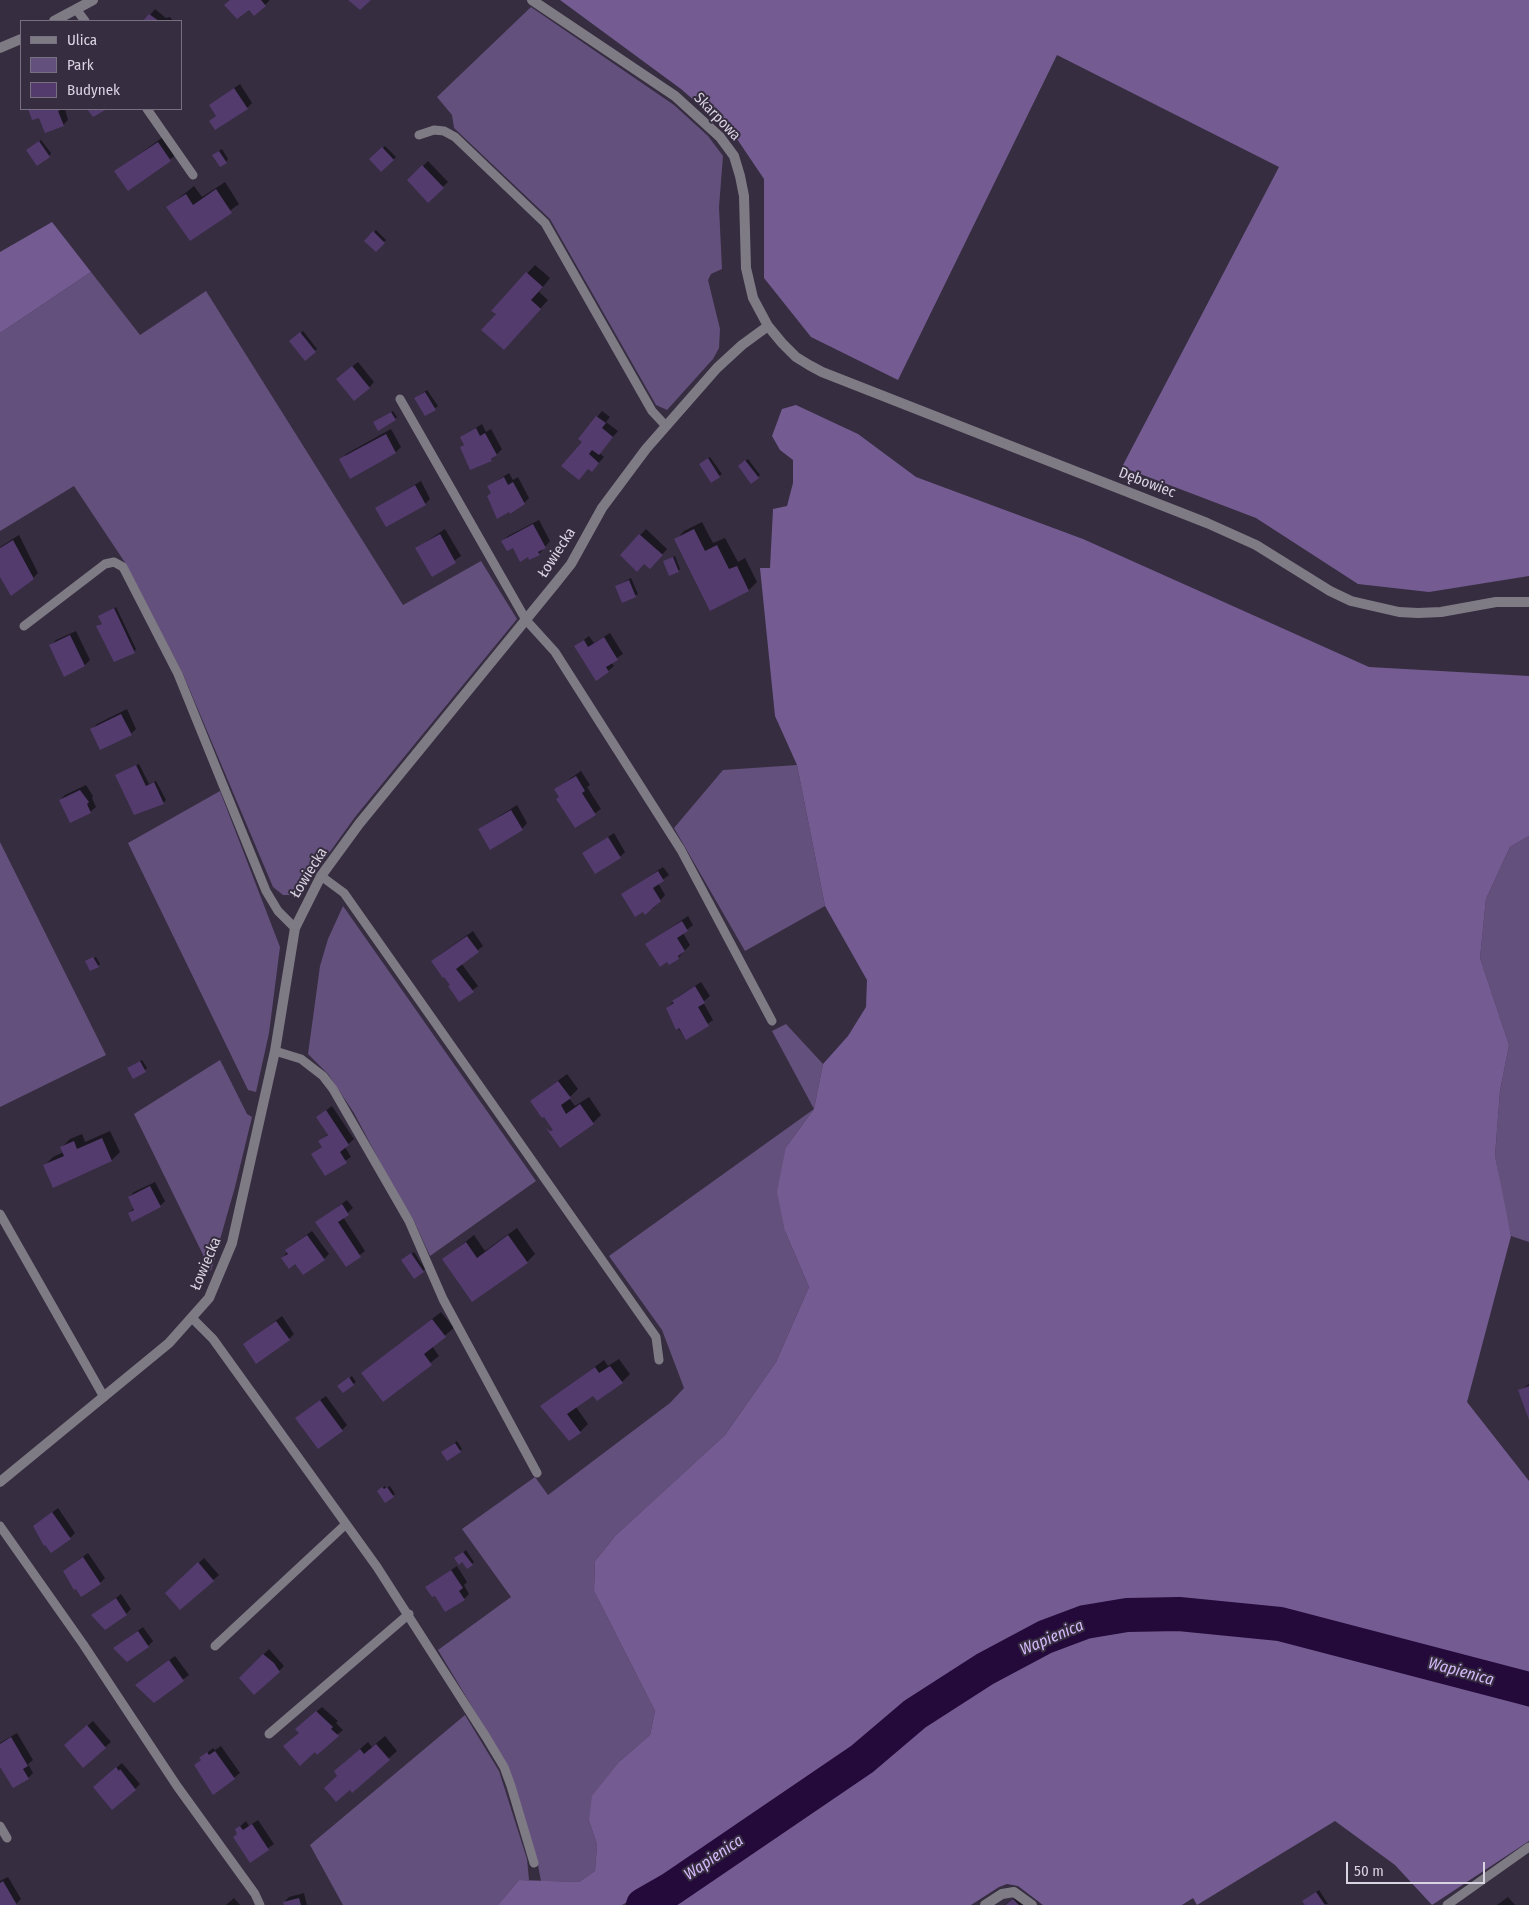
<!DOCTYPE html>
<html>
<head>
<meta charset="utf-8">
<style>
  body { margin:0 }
  #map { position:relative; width:1529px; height:1905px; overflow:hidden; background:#362d40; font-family:"Fira Sans Condensed",sans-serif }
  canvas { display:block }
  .legend { position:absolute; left:20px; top:20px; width:162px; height:90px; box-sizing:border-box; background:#362d40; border:1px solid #777080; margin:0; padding:6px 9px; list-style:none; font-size:15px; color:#d9d4e1 }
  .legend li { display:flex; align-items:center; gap:10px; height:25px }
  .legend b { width:25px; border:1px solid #777080 }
  .scale { position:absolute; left:1346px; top:1862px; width:139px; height:22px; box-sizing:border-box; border:2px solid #d9d4e1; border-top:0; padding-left:6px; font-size:15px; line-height:18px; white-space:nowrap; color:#d9d4e1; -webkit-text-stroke:4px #362d40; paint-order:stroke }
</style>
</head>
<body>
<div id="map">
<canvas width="1529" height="1905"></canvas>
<ul class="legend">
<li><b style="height:6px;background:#7f7b85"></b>Ulica</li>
<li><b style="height:14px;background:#64507d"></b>Park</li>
<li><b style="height:14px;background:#533b6e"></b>Budynek</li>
</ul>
<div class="scale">50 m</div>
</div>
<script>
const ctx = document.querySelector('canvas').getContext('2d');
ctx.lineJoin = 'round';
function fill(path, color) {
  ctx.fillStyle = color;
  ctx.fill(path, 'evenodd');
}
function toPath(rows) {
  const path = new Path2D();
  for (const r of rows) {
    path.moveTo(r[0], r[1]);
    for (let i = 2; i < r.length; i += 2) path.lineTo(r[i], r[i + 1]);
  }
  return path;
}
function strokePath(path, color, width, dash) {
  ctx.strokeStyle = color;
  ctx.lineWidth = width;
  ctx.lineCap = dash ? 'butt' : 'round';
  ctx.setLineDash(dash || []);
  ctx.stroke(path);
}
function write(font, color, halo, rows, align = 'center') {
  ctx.font = font + ' "Fira Sans Condensed",sans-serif';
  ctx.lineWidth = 4;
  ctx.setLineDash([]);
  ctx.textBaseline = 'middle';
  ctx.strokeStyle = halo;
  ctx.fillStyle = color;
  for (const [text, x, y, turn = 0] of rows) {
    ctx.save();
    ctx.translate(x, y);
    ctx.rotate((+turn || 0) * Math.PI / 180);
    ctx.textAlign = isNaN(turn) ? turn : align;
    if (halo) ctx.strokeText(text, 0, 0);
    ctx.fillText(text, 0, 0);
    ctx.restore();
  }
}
fill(toPath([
  [531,7,674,105,708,136,723,156,719,207,722,269,711,274,708,280,720,329,719,348,713,359,667,410,656,405,550,219,454,128,452,115,437,97],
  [91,272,140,335,206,291,403,605,481,561,517,619,355,817,299,895,283,895,273,887,183,674,126,564,74,486,0,531,0,333],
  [797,765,825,906,745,951,674,828,723,770],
  [220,791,280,947,269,1033,256,1092,248,1090,128,843],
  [1529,836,1529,1242,1511,1236,1503,1202,1495,1156,1500,1091,1509,1045,1480,958,1486,899,1510,847],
  [0,842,106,1055,0,1107],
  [343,906,536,1181,430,1256,413,1219,391,1183,354,1113,328,1074,308,1054,320,966,328,939],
  [786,1024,823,1064,814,1109,786,1147,785,1231,809,1287,776,1362,725,1435,616,1535,595,1561,594,1591,655,1711,650,1735,620,1761,589,1821,597,1844,595,1871,579,1882,541,1881,537,1860,506,1763,438,1650,511,1597,462,1529,535,1477,548,1495,670,1403,684,1388,662,1330,609,1256,814,1109,772,1031],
  [220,1060,247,1114,252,1117,235,1187,211,1271,134,1114],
  [465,1715,499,1771,527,1859,529,1880,519,1880,498,1905,343,1905,310,1845]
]), '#64507d');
fill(toPath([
  [560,0,1529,0,1529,576,1429,592,1358,584,1256,518,1122,467,1279,167,1057,55,898,380,811,337,764,278,764,179,735,136,681,89],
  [52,222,91,272,0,333,0,252],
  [796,405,858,434,916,477,1083,539,1369,667,1529,676,1529,836,1510,847,1486,899,1480,958,1509,1045,1500,1091,1495,1156,1511,1236,1467,1402,1529,1481,1529,1680,1389,1640,1291,1616,1180,1606,1127,1607,1085,1613,1040,1629,981,1660,910,1703,855,1752,666,1879,622,1905,498,1905,519,1880,579,1882,595,1871,597,1844,589,1821,592,1796,620,1761,650,1735,655,1711,594,1591,595,1561,616,1535,725,1435,776,1362,809,1287,785,1231,777,1192,786,1147,814,1109,823,1064,848,1036,866,1007,867,980,825,906,797,765,775,716,760,568,770,568,773,509,787,506,793,483,793,460,780,450,772,436,782,409],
  [1178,1629,1276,1640,1474,1685,1529,1707,1529,1841,1432,1905,1395,1865,1335,1821,1197,1905,1193,1898,1182,1905,1043,1905,1018,1886,1007,1884,999,1887,971,1905,664,1905,854,1778,912,1735,997,1679,1047,1652,1110,1630]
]), '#745c92');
fill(toPath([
  [230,0,270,0,265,5,249,8],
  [155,9,166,18,170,17,173,21,145,21],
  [240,84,252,103,247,108,211,121,217,115,210,105],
  [29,109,65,109,68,120,63,125,40,116,32,119],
  [163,137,176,155,128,189,116,171],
  [41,140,51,153,49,156,30,148],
  [385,146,396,157,381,171,371,159],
  [222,149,228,159,226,162,216,153],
  [428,161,448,182,428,201,409,180],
  [225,182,239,204,190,240,168,207,194,186,202,197],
  [376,230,386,240,376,250,366,241],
  [535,265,550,278,539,292,548,300,512,341,493,310],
  [303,331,317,349,305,359,291,342],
  [358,362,374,382,369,388,343,374],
  [427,390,438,406,426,415,418,396],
  [393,411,397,417,395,419,377,420],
  [602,411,610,417,606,422,618,431,599,453,604,457,597,465,588,468,584,441,580,438],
  [482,424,486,432,491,429,502,449,491,460,461,447,465,444,461,437],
  [391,429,401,447,396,452,341,460,346,454],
  [710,457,722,474,712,481,702,462],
  [748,459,760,475,758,477,741,464],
  [509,473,513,480,518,477,529,498,524,503,492,492,489,486],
  [421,481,430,499,425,504,376,508],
  [539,520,550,541,539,554,528,556,503,541,508,536],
  [702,522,713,543,725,538,738,562,745,558,757,582,749,590,710,609,676,540,684,531],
  [445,529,461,556,432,576,417,548],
  [646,529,667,549,650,568,644,563,621,555],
  [19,535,38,573,33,578,0,575,0,547],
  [675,556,680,569,678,571,664,562],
  [631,578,638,594,622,602,616,586],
  [116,607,136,649,134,652,98,626,103,623,100,616],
  [76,631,90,660,85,665,65,675,51,645,56,640],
  [610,633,623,654,611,662,614,666,608,671,576,646,589,636,594,643],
  [127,709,136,729,131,734,92,729,97,724],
  [139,764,149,784,156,781,166,800,163,803,116,776],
  [581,771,590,785,587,787,601,809,575,827,556,789],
  [86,785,93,796,92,798,96,807,90,812,70,821,60,800,65,795],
  [517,805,527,823,522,829,479,829],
  [614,833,625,852,620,857,584,853],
  [663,867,669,875,658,883,665,895,654,908,645,913,623,894],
  [688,916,693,925,683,933,690,945,678,958,647,944],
  [473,931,483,946,461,963,478,986,459,1000,438,956],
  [96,957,100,964,98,966,87,961],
  [701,982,710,996,703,1002,713,1020,686,1039,671,1019,673,1017,667,1008,679,996],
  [142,1060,147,1068,145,1070,131,1066],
  [567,1074,578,1089,569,1098,575,1106,589,1097,601,1115,593,1123,550,1132,554,1129,531,1101],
  [332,1106,354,1139,345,1147,351,1157,326,1174,312,1154,323,1146,320,1141,328,1134,317,1117],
  [110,1131,120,1152,112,1160,45,1165,53,1157,64,1152,62,1147,70,1139,82,1134,85,1142],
  [155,1182,165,1201,160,1206,129,1213,134,1208,129,1197,134,1192],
  [347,1200,353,1208,343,1217,365,1251,346,1265,317,1222],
  [517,1228,535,1254,527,1262,444,1259,474,1235,485,1251],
  [312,1231,329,1254,324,1259,296,1263,283,1258,292,1245],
  [414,1252,425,1269,423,1271,405,1258],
  [441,1312,454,1328,432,1346,439,1356,384,1400,363,1373],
  [282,1316,294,1334,289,1339,244,1344],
  [619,1359,630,1374,622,1382,594,1394,576,1407,588,1424,580,1432,542,1406,604,1360,608,1366],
  [352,1376,356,1382,353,1384,341,1384],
  [1529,1384,1529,1416,1519,1391],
  [326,1396,347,1425,342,1430,302,1413],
  [457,1441,462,1449,460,1451,445,1450],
  [385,1486,386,1488,390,1486,395,1494,386,1501,381,1489],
  [58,1508,75,1533,70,1538,34,1526],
  [466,1550,474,1562,472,1564,458,1556],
  [88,1553,105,1578,100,1583,64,1571],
  [204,1558,219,1575,180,1608,171,1588],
  [457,1566,467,1582,464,1585,469,1594,464,1599,435,1594,426,1587],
  [121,1594,131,1609,126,1614,93,1615],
  [143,1627,153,1641,148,1646,115,1648],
  [269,1649,284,1666,279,1671,240,1678],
  [175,1656,189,1675,154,1701,136,1685],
  [322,1707,338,1721,336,1723,343,1730,315,1751,300,1733,302,1724],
  [93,1721,111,1742,83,1766,69,1742],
  [17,1733,33,1760,28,1764,33,1773,28,1778,0,1764,0,1743],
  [385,1736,397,1751,352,1791,339,1776,344,1763,368,1742,372,1747],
  [221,1746,240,1773,213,1794,201,1758,213,1748,215,1750],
  [122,1763,140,1784,135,1789,100,1782],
  [258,1820,274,1844,250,1861,236,1830,246,1821,249,1826],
  [8,1877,21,1899,15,1905,0,1905,0,1881],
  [1319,1890,1328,1904,1306,1905,1306,1899],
  [304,1893,307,1905,285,1905,284,1902,289,1897],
  [1019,1895,1029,1905,1004,1905],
  [1508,1897,1515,1905,1497,1905],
  [234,1898,240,1905,226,1905]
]), '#0007');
strokePath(toPath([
  [643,1905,671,1889,862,1759,915,1714,985,1669,1045,1637,1085,1622,1127,1615,1179,1614,1280,1624,1529,1689]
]), '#240a3a', 34);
fill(toPath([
  [230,0,261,0,266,6,254,16,249,10,237,19,224,5],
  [348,0,371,0,360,10],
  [149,14,159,21,143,21],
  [234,88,248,109,215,130,209,121,216,116,209,105],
  [28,109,63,109,58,111,64,126,45,133,39,118,32,120],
  [87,109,107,109,93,117],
  [39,141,50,157,37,166,26,150],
  [158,142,171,161,128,191,114,171],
  [382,147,394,160,381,172,369,159],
  [219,151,227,163,220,167,212,155],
  [422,165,444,188,428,203,407,180],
  [216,189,232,213,190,241,166,207,186,194,193,205],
  [373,231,385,243,376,252,364,241],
  [526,272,543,287,531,300,541,309,504,350,481,330,496,314,491,311],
  [300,332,316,352,305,361,289,341],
  [352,366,370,388,354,401,336,379],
  [425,392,436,410,425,416,414,398],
  [391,412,396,420,378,431,373,422],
  [596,416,606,423,602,428,613,437,599,455,592,450,589,454,599,463,592,472,588,469,579,480,561,466,582,442,578,439],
  [476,428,480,436,485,433,497,455,491,459,492,461,470,470,460,447,464,445,460,437],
  [386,434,396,453,350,479,339,459],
  [708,458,720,477,711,483,699,464],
  [745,460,759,478,751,484,738,466],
  [504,477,508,485,513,482,525,504,510,514,509,512,497,519,487,496,491,493,487,486],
  [415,485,426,505,386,527,375,508],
  [533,524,546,548,538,552,540,555,529,560,528,557,520,562,513,548,507,551,501,541],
  [694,529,705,551,717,545,729,569,737,566,749,591,710,611,674,539],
  [440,534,456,563,432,577,415,548],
  [639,534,663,555,650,569,644,564,637,572,620,555],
  [13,540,34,579,11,596,0,577,0,548],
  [673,557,679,572,669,576,663,561],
  [629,580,636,597,622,603,615,586],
  [114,608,135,653,114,662,96,626,102,624,98,616],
  [70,635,85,666,64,677,49,645],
  [604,637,618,660,606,667,609,672,596,681,574,646,584,640,588,647],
  [121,714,132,735,100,750,90,729],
  [136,765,146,786,154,782,164,804,134,815,115,775],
  [576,776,585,791,582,793,596,815,575,828,556,799,559,797,554,789],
  [80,790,89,802,87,804,91,813,70,823,59,800],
  [511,810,523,830,490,850,478,829],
  [608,837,621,858,595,874,582,853],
  [658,871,664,881,653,888,661,901,645,915,643,912,635,917,621,894],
  [682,921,688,931,677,938,685,951,678,956,679,959,669,965,667,962,660,967,645,944],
  [467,936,479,952,456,969,474,992,459,1002,448,986,450,985,444,977,443,978,431,961],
  [93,957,99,967,90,971,85,961],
  [695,986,705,1003,698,1007,709,1026,686,1040,679,1028,676,1030,666,1008,674,1003,672,1001],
  [140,1061,146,1072,133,1079,127,1068],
  [558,1081,571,1098,561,1105,566,1114,580,1104,594,1124,560,1148,546,1128,550,1131,553,1130,544,1117,542,1118,530,1101],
  [326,1110,349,1145,340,1152,347,1163,325,1176,311,1154,322,1147,318,1141,328,1135,316,1117],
  [102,1138,112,1161,53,1188,43,1165,64,1156,60,1147,74,1141,77,1149],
  [150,1186,161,1207,132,1222,128,1213,134,1210,128,1197],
  [342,1204,349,1215,338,1222,361,1257,346,1267,315,1222],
  [307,1235,325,1260,303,1275,295,1264,289,1269,281,1258,288,1254,285,1250],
  [508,1235,528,1263,472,1302,442,1259,466,1242,477,1258],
  [411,1253,424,1272,414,1279,401,1260],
  [432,1319,446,1337,424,1354,432,1365,383,1402,361,1373],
  [276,1321,290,1340,256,1364,243,1344],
  [610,1366,623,1383,597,1401,593,1396,567,1414,581,1433,569,1441,540,1406,595,1367,599,1373],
  [349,1377,354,1385,343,1393,337,1386],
  [1529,1386,1529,1420,1518,1390],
  [320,1400,343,1431,318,1449,295,1418],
  [455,1443,461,1452,447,1461,441,1452],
  [382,1487,384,1489,387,1487,394,1497,385,1503,377,1491],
  [52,1512,71,1539,51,1553,45,1545,44,1546,33,1526],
  [463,1552,473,1565,467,1569,462,1562,459,1565,454,1558],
  [83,1557,101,1584,81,1597,76,1589,74,1590,63,1571],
  [198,1562,214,1581,180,1610,165,1593],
  [451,1570,463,1588,459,1591,465,1600,445,1612,435,1596,432,1597,425,1587],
  [116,1598,127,1615,105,1630,91,1615],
  [138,1631,149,1647,127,1662,113,1648],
  [263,1654,274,1663,280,1672,254,1695,239,1678],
  [169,1660,184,1681,154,1703,135,1685],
  [316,1711,333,1727,331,1729,339,1736,317,1755,315,1752,300,1766,283,1746,299,1733,295,1729],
  [87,1725,106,1748,83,1768,64,1745],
  [11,1737,28,1766,23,1769,29,1779,13,1788,0,1767,0,1744],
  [376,1744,390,1760,352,1793,350,1790,336,1802,324,1788,337,1776,334,1771,360,1749,364,1754],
  [215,1751,235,1779,213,1795,194,1765,201,1760,199,1758,207,1752,209,1755],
  [116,1767,119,1771,120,1769,136,1790,112,1810,93,1787],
  [252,1824,269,1850,250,1863,233,1837,237,1834,235,1829,240,1826,243,1830],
  [3,1881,17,1905,0,1905,0,1883],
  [1316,1892,1325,1905,1305,1905,1302,1901],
  [299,1898,301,1905,284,1905,283,1902],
  [1013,1899,1019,1905,1005,1905]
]), '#533b6e');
strokePath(toPath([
  [76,9,85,21],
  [147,109,193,175],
  [419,135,434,130,444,131,455,137,545,223,652,411,666,426],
  [400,399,526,620,555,652,681,850,772,1021],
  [24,626,105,564,114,562,123,567,178,674,266,891,278,911,295,928],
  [321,876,344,893,656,1337,659,1360],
  [275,1051,301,1059,323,1076,333,1089,409,1221,443,1299,537,1473],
  [0,1214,104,1397],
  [193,1319,213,1339,377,1567,486,1737,504,1767,511,1786,534,1863],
  [0,1526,83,1644,177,1786,255,1894,260,1905],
  [215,1646,346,1524],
  [269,1734,409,1614],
  [0,1826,7,1838],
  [1447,1905,1529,1847]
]), '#7f7b85', 9);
strokePath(toPath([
  [532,0,675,96,720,137,734,156,740,176,744,196,746,268,753,298,768,326,782,343,796,357,809,365,822,372,1207,523,1256,545,1330,591,1351,601,1399,612,1418,613,1441,612,1496,602,1529,602],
  [54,21,93,0],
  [0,48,21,39],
  [0,1482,169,1343,209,1298,232,1243,275,1051,295,928,321,876,359,824,555,584,571,564,602,508,646,449,717,368,742,345,768,326],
  [985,1905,1002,1894,1014,1892,1032,1905]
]), '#7f7b85', 10);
write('15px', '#d9d4e1', '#362d40', [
  ["Skarpowa",717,117,46],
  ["Dębowiec",1147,483,21],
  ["Łowiecka",557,553,-57],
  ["Łowiecka",309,873,-58],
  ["Łowiecka",206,1264,-67]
]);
write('italic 16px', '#d5b9fa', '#362d40', [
  ["Wapienica",1052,1638,-23],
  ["Wapienica",1461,1672,15],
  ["Wapienica",714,1858,-34]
]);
</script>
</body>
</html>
